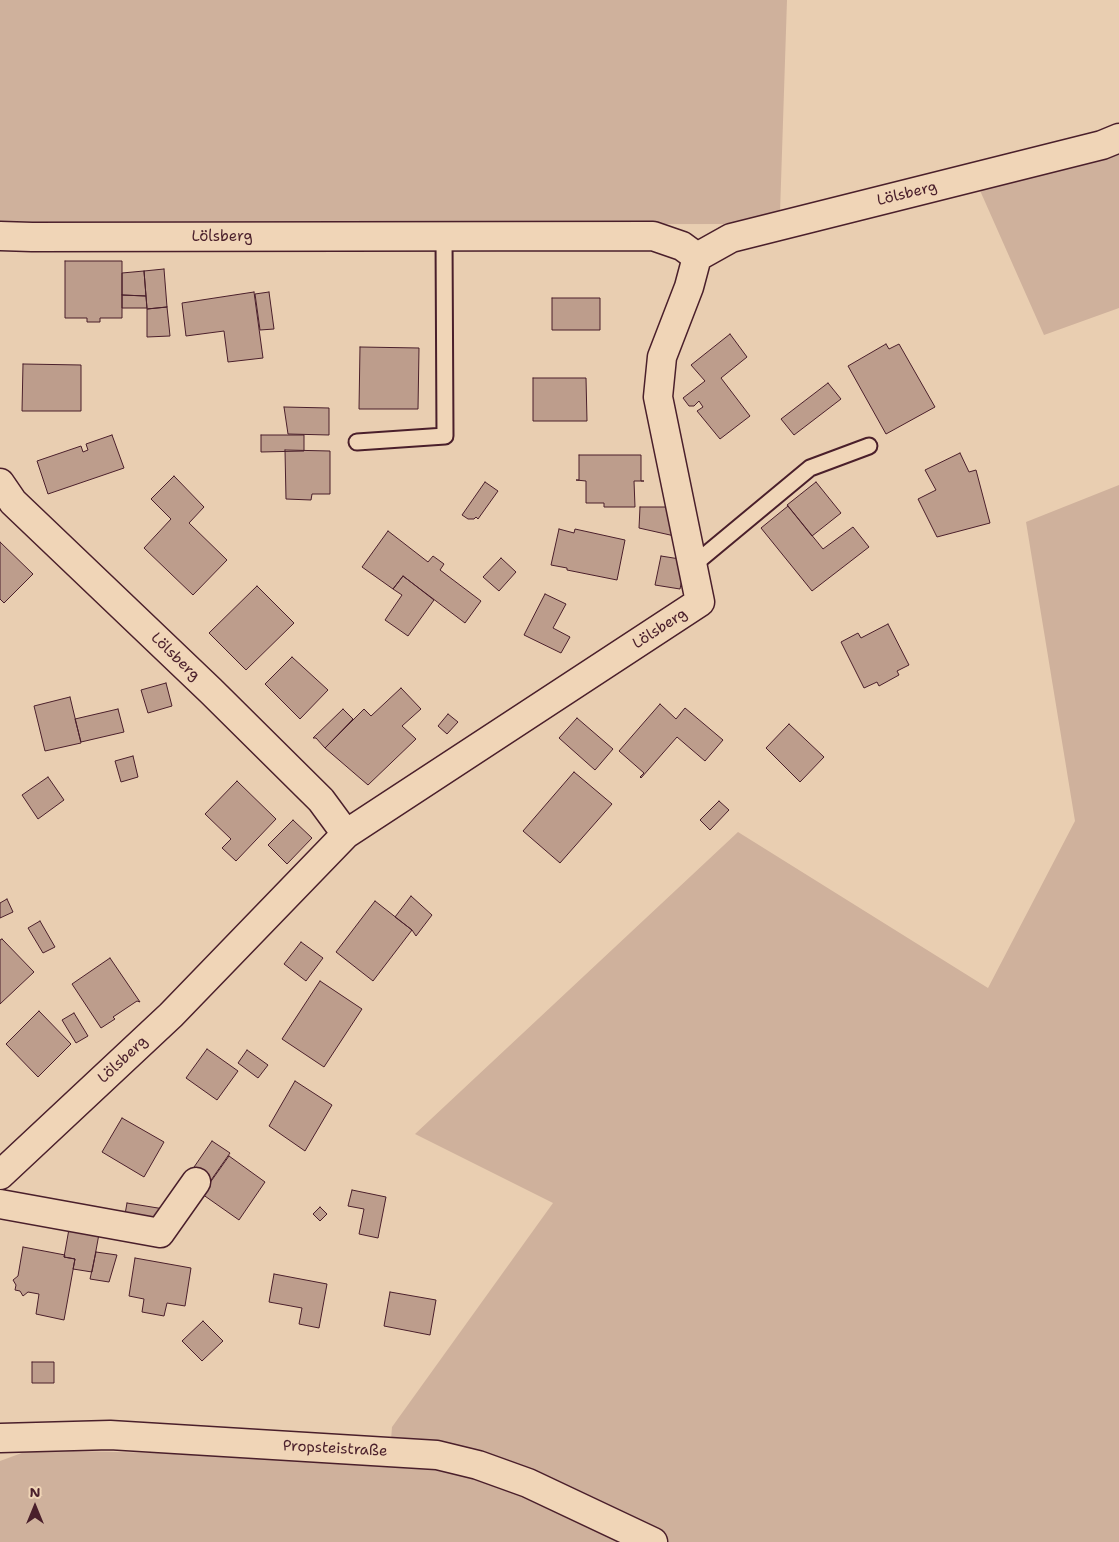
<!DOCTYPE html>
<html>
<head>
<meta charset="utf-8">
<style>
  body { margin:0 }
  #map { position:relative; width:1119px; height:1542px; overflow:hidden; background:#e9ceb1; font-family:"Shantell Sans",sans-serif }
  canvas { display:block }
  .north { position:absolute; left:10px; top:1482px; width:50px; height:50px; -webkit-text-stroke:4px #f0d5b7; paint-order:stroke; rotate:0deg; font-size:14px; font-weight:700; line-height:20px; text-align:center; color:#4a1f2b }
  .north::after { content:''; display:block; margin:auto; width:18px; height:22px; background:#4a1f2b; clip-path:polygon(50% 0,100% 100%,50% 72%,0 100%) }
</style>
</head>
<body>
<div id="map">
<canvas width="1119" height="1542"></canvas>
<div class="north">N</div>
</div>
<script>
const ctx = document.querySelector('canvas').getContext('2d');
ctx.lineJoin = 'round';
function fill(path, color) {
  ctx.fillStyle = color;
  ctx.fill(path, 'evenodd');
}
function toPath(rows) {
  const path = new Path2D();
  for (const r of rows) {
    path.moveTo(r[0], r[1]);
    for (let i = 2; i < r.length; i += 2) path.lineTo(r[i], r[i + 1]);
  }
  return path;
}
function strokePath(path, color, width, dash) {
  ctx.strokeStyle = color;
  ctx.lineWidth = width;
  ctx.lineCap = dash ? 'butt' : 'round';
  ctx.setLineDash(dash || []);
  ctx.stroke(path);
}
function write(font, color, halo, rows, align = 'center') {
  ctx.font = font + ' "Shantell Sans",sans-serif';
  ctx.lineWidth = 5;
  ctx.setLineDash([]);
  ctx.textBaseline = 'middle';
  ctx.strokeStyle = halo;
  ctx.fillStyle = color;
  for (const [text, x, y, turn = 0] of rows) {
    ctx.save();
    ctx.translate(x, y);
    ctx.rotate((+turn || 0) * Math.PI / 180);
    ctx.textAlign = isNaN(turn) ? turn : align;
    if (halo) ctx.strokeText(text, 0, 0);
    ctx.fillText(text, 0, 0);
    ctx.restore();
  }
}
fill(toPath([
  [0,0,787,0,780,213,728,224,0,225],
  [1119,153,1119,308,1044,335,978,186],
  [1119,485,1119,1542,0,1542,0,1461,30,1450,159,1453,389,1466,392,1427,553,1203,415,1134,738,832,988,988,1075,821,1026,522]
]), '#cfb19c');
const building = toPath([
  [65,261,122,261,122,318,100,318,100,322,87,322,87,318,65,318,65,261],
  [164,269,167,307,147,309,144,271,164,269],
  [144,271,146,296,122,295,122,273,144,271],
  [254,292,263,358,228,362,224,331,186,336,182,303,254,292],
  [269,292,274,329,260,330,255,294,269,292],
  [122,295,146,296,147,308,122,308,122,295],
  [552,298,600,298,600,330,552,330,552,298],
  [167,307,170,336,147,337,147,309,167,307],
  [730,334,747,357,721,378,750,416,720,439,697,411,703,407,699,401,694,406,689,406,683,398,705,381,691,365,730,334],
  [886,344,889,349,899,344,935,407,886,434,848,366,886,344],
  [360,347,419,348,418,409,359,409,360,347],
  [23,364,81,365,81,411,22,411,23,364],
  [533,378,586,378,587,421,533,421,533,378],
  [828,383,841,399,794,435,781,419,828,383],
  [284,407,329,408,329,435,288,434,284,407],
  [112,435,124,468,48,494,37,461,81,446,83,452,88,450,86,444,112,435],
  [261,435,304,435,304,451,261,452,261,435],
  [285,450,330,451,330,494,312,494,311,500,286,499,285,450],
  [960,453,969,472,976,470,990,523,937,537,918,499,936,490,925,470,960,453],
  [579,455,641,455,641,481,644,481,634,481,635,507,604,507,604,503,586,503,586,481,576,480,579,480,579,455],
  [174,476,204,507,189,523,227,560,193,595,144,548,171,519,151,499,174,476],
  [485,482,498,491,478,519,476,517,474,519,468,519,462,515,485,482],
  [816,482,841,513,812,536,787,505,816,482],
  [788,506,823,549,853,527,869,547,812,591,761,528,788,506],
  [640,507,671,507,679,537,639,528,640,507],
  [559,529,574,533,575,529,625,540,617,580,567,570,567,568,551,565,559,529],
  [388,531,428,562,433,556,444,564,440,570,481,601,465,623,403,576,393,589,362,567,388,531],
  [0,542,33,574,4,603,0,599,0,542],
  [661,556,686,560,680,589,655,585,661,556],
  [501,558,516,572,499,591,483,577,501,558],
  [403,576,434,600,408,636,385,620,402,595,393,589,403,576],
  [257,586,294,623,246,670,209,633,257,586],
  [545,594,566,604,553,628,570,637,561,653,524,635,545,594],
  [888,624,909,665,897,671,899,675,879,686,877,682,864,688,841,642,858,633,861,638,888,624],
  [292,657,328,690,300,719,265,684,292,657],
  [166,683,172,706,148,713,141,690,166,683],
  [401,688,421,709,402,726,416,739,368,785,325,748,364,709,371,716,401,688],
  [70,697,81,743,45,751,34,706,70,697],
  [660,704,676,719,685,708,723,740,705,761,677,737,641,778,640,777,644,773,619,751,660,704],
  [118,709,124,732,81,742,75,719,118,709],
  [343,709,353,719,325,748,316,738,313,738,343,709],
  [448,714,458,722,447,734,438,726,448,714],
  [577,718,613,749,595,770,559,738,577,718],
  [789,724,824,757,800,782,766,748,789,724],
  [133,756,138,777,121,782,115,761,133,756],
  [574,772,612,804,560,863,523,831,574,772],
  [48,777,64,800,38,819,22,795,48,777],
  [237,781,276,819,236,861,222,848,231,839,205,814,237,781],
  [719,801,729,810,710,830,700,820,719,801],
  [293,820,312,838,287,864,268,845,293,820],
  [411,896,432,915,416,936,412,930,395,917,411,896],
  [7,899,13,912,0,918,0,903,7,899],
  [375,901,412,930,373,981,336,952,375,901],
  [40,921,55,947,43,953,28,928,40,921],
  [2,939,34,972,0,1004,0,940,2,939],
  [301,942,323,958,306,981,284,964,301,942],
  [110,958,140,1002,137,1001,113,1017,115,1019,101,1028,72,984,110,958],
  [320,981,362,1009,324,1067,282,1039,320,981],
  [39,1011,71,1044,38,1077,6,1044,39,1011],
  [74,1013,88,1036,76,1043,62,1020,74,1013],
  [207,1049,238,1071,217,1100,186,1078,207,1049],
  [247,1050,268,1065,258,1078,238,1063,247,1050],
  [295,1081,332,1105,305,1151,269,1126,295,1081],
  [122,1118,164,1142,144,1177,102,1152,122,1118],
  [212,1141,230,1153,209,1183,192,1170,212,1141],
  [229,1156,265,1182,239,1220,202,1194,229,1156],
  [352,1190,386,1197,378,1238,359,1234,364,1209,348,1206,352,1190],
  [127,1203,164,1209,153,1225,124,1220,127,1203],
  [320,1207,327,1214,320,1221,313,1214,320,1207],
  [69,1229,99,1234,92,1272,73,1269,75,1259,64,1257,69,1229],
  [23,1247,65,1255,64,1257,75,1259,64,1320,36,1314,39,1294,28,1292,23,1296,20,1291,15,1290,16,1285,13,1280,18,1276,23,1247],
  [96,1252,117,1255,109,1282,90,1279,96,1252],
  [135,1258,191,1268,185,1306,167,1303,164,1316,142,1312,144,1299,129,1296,135,1258],
  [274,1274,327,1284,319,1328,299,1324,302,1308,269,1302,274,1274],
  [390,1292,436,1300,430,1335,384,1326,390,1292],
  [203,1321,223,1341,202,1361,182,1341,203,1321],
  [32,1362,54,1362,54,1383,32,1383,32,1362]
]);
fill(building, '#bd9d8c');
strokePath(building, '#4a1f2b', 1);
const lane = toPath([
  [357,442,445,436,444,236],
  [692,566,810,468,869,446]
]);
const street = toPath([
  [0,236,32,237,653,236,682,246,697,257],
  [0,483,13,502,211,691,321,800,346,834],
  [0,1175,171,1015,346,834,700,602,658,397,662,357,689,287,697,257,731,238,1102,145,1119,138],
  [0,1204,160,1233,196,1182]
]);
const secondary = toPath([
  [0,1438,110,1435,437,1455,478,1465,528,1483,653,1542]
]);
strokePath(lane, '#4a1f2b', 19);
strokePath(street, '#4a1f2b', 31);
strokePath(secondary, '#4a1f2b', 31);
strokePath(lane, '#f0d5b7', 15);
strokePath(street, '#f0d5b7', 28);
strokePath(secondary, '#f0d5b7', 28);
write('15px', '#4a1f2b', '#f0d5b7', [
  ["Lölsberg",907,194,-14],
  ["Lölsberg",222,237],
  ["Lölsberg",660,629,-33],
  ["Lölsberg",175,657,44],
  ["Lölsberg",123,1060,-43],
  ["Propsteistraße",335,1449,3]
]);
</script>
</body>
</html>
